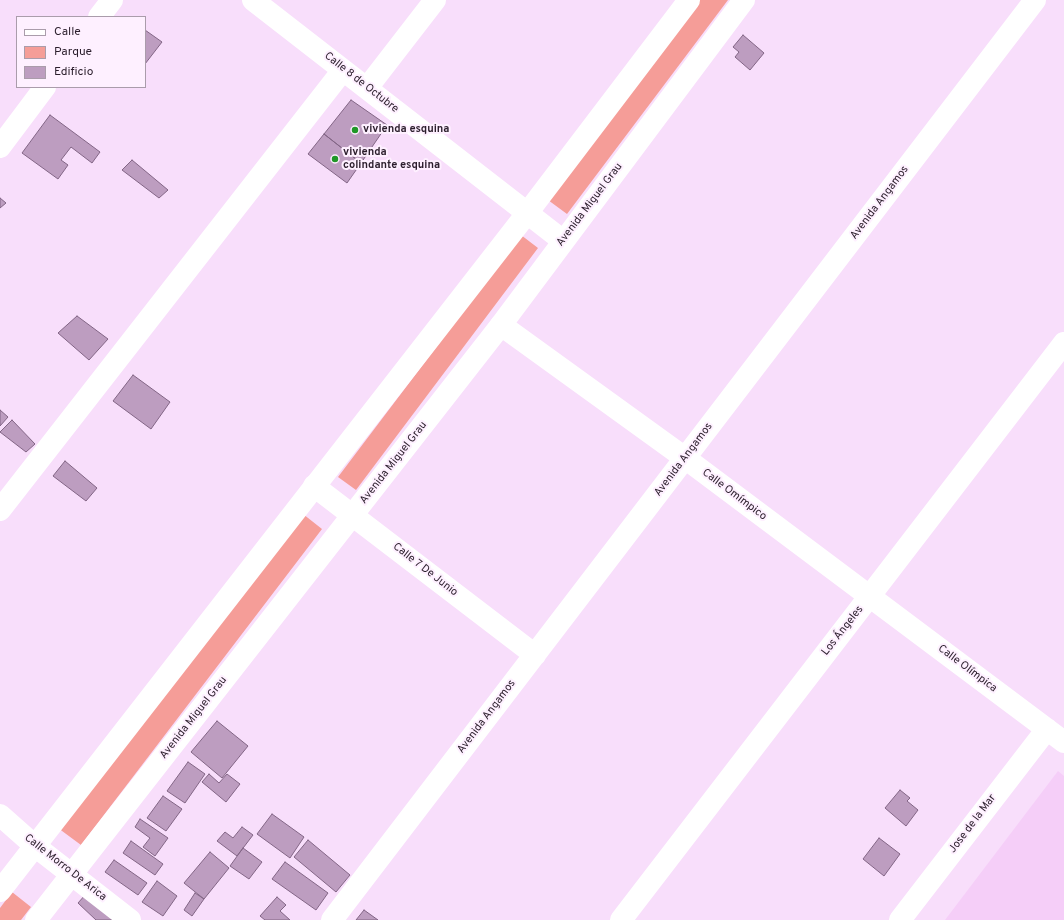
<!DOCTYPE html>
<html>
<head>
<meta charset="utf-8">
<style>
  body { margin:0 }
  #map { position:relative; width:1064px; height:920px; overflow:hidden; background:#f8defb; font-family:Overpass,sans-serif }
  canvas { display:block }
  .legend { position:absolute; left:16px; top:16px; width:130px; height:72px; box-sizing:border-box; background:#fef0ff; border:1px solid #aa9cab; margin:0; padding:5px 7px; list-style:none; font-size:12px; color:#2b1e2c }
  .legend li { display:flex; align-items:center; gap:8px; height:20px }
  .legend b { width:20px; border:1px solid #aa9cab }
</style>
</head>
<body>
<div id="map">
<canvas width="1064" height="920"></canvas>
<ul class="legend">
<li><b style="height:5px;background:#fff"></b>Calle</li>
<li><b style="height:11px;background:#f59d98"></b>Parque</li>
<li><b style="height:11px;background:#bd9dc0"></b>Edificio</li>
</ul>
</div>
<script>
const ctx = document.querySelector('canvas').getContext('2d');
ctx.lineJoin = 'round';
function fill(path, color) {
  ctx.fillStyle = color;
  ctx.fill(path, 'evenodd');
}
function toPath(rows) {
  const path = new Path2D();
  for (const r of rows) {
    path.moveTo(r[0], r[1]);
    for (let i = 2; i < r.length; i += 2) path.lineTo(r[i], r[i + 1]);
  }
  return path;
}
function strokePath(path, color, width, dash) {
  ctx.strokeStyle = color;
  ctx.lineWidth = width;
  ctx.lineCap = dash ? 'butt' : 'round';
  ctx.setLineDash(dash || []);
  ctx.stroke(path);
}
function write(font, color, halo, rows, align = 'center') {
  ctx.font = font + ' Overpass,sans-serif';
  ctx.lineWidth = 4;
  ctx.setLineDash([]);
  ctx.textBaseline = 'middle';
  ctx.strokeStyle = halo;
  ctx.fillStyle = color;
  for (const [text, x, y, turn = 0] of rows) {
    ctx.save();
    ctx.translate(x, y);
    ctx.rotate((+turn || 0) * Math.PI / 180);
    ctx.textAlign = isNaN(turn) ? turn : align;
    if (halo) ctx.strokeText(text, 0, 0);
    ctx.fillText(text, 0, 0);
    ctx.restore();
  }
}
fill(toPath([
  [1058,771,1064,776,1064,920,945,920]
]), '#f5cef8');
fill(toPath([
  [699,0,728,0,567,214,548,200],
  [521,235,538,248,356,490,338,477],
  [303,514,322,529,81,845,58,828],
  [12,892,31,907,21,920,0,920,0,908]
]), '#f59d98');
const building = toPath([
  [145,30,162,42,145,64,145,30],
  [743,35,764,53,750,70,735,57,739,52,733,47,743,35],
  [351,100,387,125,361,163,324,134,351,100],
  [50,115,100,152,92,163,71,147,61,160,68,165,58,179,22,153,50,115],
  [324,134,361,163,347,183,308,154,324,134],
  [132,160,168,190,159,198,122,170,132,160],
  [0,198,6,203,0,208,0,198],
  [77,316,108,339,89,360,58,333,77,316],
  [133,375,170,402,151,429,113,401,133,375],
  [0,410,8,417,0,426,0,410],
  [12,420,35,444,26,452,0,432,12,420],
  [65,461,97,488,86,501,53,476,65,461],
  [217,721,248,746,222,778,191,752,217,721],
  [188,762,205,774,185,803,167,791,188,762],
  [209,774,219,783,227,774,240,784,226,802,202,782,209,774],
  [900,790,910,798,907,801,918,810,906,826,885,808,900,790],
  [163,796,182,809,166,831,147,818,163,796],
  [272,814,304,837,290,858,257,834,272,814],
  [140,819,168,838,155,856,143,847,150,838,135,827,140,819],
  [242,827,253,835,237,856,217,841,225,832,233,838,242,827],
  [879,838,900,854,884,876,863,859,879,838],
  [308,840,350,875,336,892,294,857,308,840],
  [131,841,163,864,155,875,123,853,131,841],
  [243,848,262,862,249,879,230,866,243,848],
  [210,852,229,868,204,899,184,883,210,852],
  [114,860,147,883,138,895,105,872,114,860],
  [285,862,328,893,316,910,272,879,285,862],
  [157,881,177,896,163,916,142,902,157,881],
  [195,893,204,899,192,916,184,910,195,893],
  [86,894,113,917,111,920,96,920,78,903,86,894],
  [277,897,286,905,280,911,290,920,265,920,260,916,277,897],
  [364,910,378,920,356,920,364,910]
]);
fill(building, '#bd9dc0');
strokePath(building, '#826585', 1);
strokePath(toPath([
  [253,0,562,240],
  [99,17,112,0],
  [367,88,435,0],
  [0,147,45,87],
  [501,325,685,458,1064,742],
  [314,486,535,655],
  [0,510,343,70],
  [0,815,35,846,130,920],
  [332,920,1035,0],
  [621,920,1064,343],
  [900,920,1047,729]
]), '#fff', 22);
strokePath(toPath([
  [0,891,528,212,689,0],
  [36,920,501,325,744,0]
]), '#fff', 22);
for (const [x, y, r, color] of [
  [355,130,4,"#209727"],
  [335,159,4,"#209727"]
]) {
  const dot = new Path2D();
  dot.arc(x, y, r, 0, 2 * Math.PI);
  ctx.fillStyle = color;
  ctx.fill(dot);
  strokePath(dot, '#fef0ff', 1.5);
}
write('11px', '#2b1e2c', '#fef0ff', [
  ["Calle 8 de Octubre",361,83,38],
  ["Avenida Angamos",880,203,-53],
  ["Avenida Miguel Grau",590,205,-53],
  ["Avenida Angamos",684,460,-53],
  ["Avenida Miguel Grau",394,463,-52],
  ["Calle Omímpico",734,495,37],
  ["Calle 7 De Junio",425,570,38],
  ["Los Ángeles",843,631,-52],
  ["Calle Olímpica",967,669,37],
  ["Avenida Angamos",487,717,-53],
  ["Avenida Miguel Grau",194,718,-52],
  ["Jose de la Mar",973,824,-53],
  ["Calle Morro De Arica",65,868,38]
]);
write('bold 11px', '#2b1e2c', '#fef0ff', [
  ["vivienda esquina",363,130],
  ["vivienda",343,153],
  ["colindante esquina",343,166]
], 'left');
</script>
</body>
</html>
